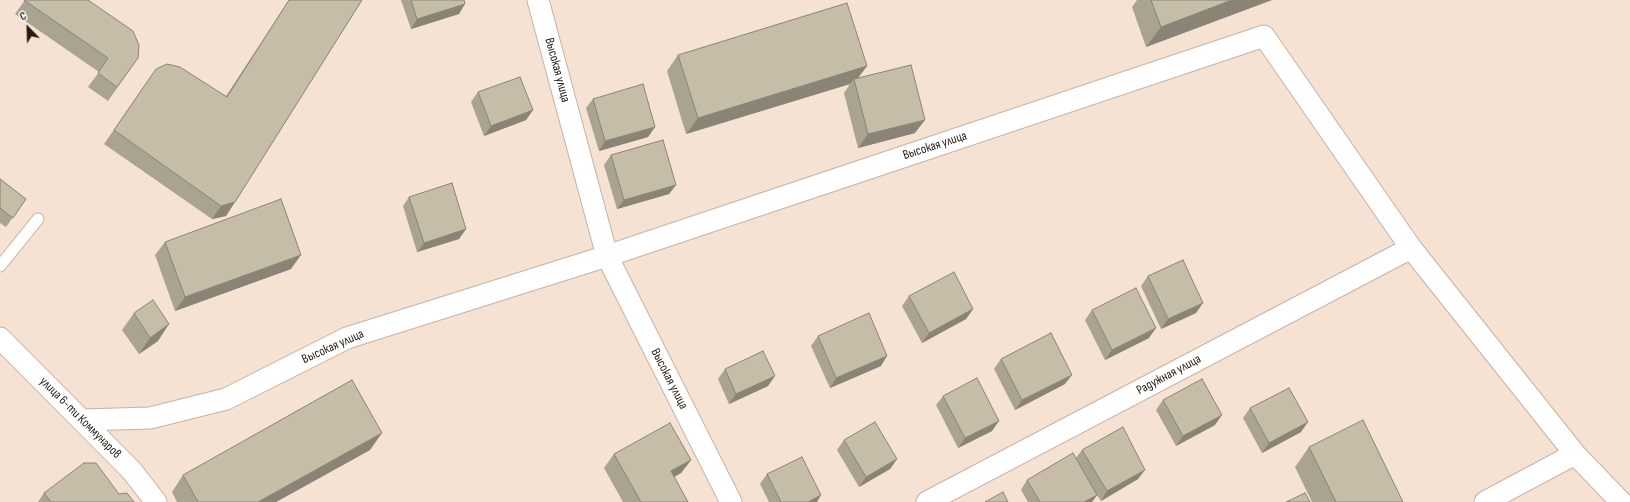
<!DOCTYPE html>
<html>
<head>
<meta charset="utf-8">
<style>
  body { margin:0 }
  #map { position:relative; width:1630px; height:502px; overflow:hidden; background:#f6e2d2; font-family:"Sofia Sans Condensed",sans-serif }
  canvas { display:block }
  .north { position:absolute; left:8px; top:8px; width:40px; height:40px; -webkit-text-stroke:3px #fff; paint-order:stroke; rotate:337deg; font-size:11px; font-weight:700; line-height:16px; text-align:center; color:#221b15 }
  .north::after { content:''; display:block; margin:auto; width:14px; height:18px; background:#221b15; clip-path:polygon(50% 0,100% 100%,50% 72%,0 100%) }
</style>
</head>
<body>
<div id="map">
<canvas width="1630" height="502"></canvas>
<div class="north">С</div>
</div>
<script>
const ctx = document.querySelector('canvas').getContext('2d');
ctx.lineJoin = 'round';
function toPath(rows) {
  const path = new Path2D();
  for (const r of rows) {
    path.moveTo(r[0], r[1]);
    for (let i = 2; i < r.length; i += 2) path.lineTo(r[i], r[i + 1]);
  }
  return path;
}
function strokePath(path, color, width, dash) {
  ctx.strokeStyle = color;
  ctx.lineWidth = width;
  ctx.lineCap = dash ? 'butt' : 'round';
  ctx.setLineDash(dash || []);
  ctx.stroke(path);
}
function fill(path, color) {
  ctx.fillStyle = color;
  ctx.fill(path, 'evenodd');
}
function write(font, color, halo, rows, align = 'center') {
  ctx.font = font + ' "Sofia Sans Condensed",sans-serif';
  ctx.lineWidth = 3;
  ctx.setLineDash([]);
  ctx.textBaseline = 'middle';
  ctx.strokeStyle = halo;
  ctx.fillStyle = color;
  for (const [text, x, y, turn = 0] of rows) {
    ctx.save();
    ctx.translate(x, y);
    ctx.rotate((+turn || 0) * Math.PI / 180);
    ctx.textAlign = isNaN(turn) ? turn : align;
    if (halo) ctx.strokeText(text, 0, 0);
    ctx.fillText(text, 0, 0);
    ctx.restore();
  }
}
const lane = toPath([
  [0,266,38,219]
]);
const street = toPath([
  [538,0,607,256,731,502],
  [0,338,132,471,156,502],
  [82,420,150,418,226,399,347,338,607,256,1264,36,1411,248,1575,454,1621,502],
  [927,502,1411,248],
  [1485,502,1575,454]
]);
strokePath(lane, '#c6b3a4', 13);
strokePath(street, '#c6b3a4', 23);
strokePath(lane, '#fff', 11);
strokePath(street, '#fff', 21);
fill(toPath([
  [25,0,138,58,108,101,88,87,99,72,15,14],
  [289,0,362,0,226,216,212,219,104,144,156,69,226,96],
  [401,0,464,0,459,14,411,29],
  [1137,0,1272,0,1146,47,1132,7],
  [678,55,867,66,858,78,915,133,858,148,844,93,850,84,686,134,667,71],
  [478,92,533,110,526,120,484,136,471,102],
  [593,99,655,127,648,137,599,151,586,108],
  [611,155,676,185,669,194,617,209,604,165],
  [0,179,26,199,6,227,0,223],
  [409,197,466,229,459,239,417,252,403,206],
  [165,242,291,269,175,311,155,255],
  [1148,276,1196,313,1161,329,1141,286],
  [909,296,973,309,966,319,922,343,902,306],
  [1092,310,1149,338,1105,360,1085,320],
  [134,313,158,341,139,354,122,330],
  [818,336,881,366,830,388,811,346],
  [1001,359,1065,384,1015,410,994,369],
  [725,369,768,386,729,404,718,379],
  [943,396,992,431,958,448,936,405],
  [1163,400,1215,425,1176,446,1156,410],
  [1250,408,1301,432,1262,453,1243,418],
  [844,440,897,459,890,469,859,487,837,450],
  [1309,447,1403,502,1312,502,1295,467],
  [370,450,276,502,177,502,172,492,183,475],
  [1082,450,1138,479,1101,501,1097,495,1092,502,1028,502,1021,490,1027,480,1076,458],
  [614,454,691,460,681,473,674,477,688,502,623,502,604,468],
  [767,474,817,502,769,502,760,484],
  [44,493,119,494,134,502,38,502]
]), '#a9a390');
fill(toPath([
  [1232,0,1272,0,1146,47,1161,27],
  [465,4,459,14,411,29,417,19],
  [867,66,855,82,854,79,850,84,686,134,698,118],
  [533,110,526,120,484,136,491,126],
  [925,120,915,133,858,148,868,134],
  [655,127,648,137,599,151,605,141],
  [676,185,669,194,617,209,624,200],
  [235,202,226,216,212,219,221,206],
  [466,229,459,239,417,252,424,243],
  [301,255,291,269,175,311,185,297],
  [1203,303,1196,313,1161,329,1168,319],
  [973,309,966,319,922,343,929,333],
  [169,324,158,341,139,354,150,338],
  [1156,328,1149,338,1105,360,1112,350],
  [887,356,881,366,830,388,836,378],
  [1072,375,1065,384,1015,410,1022,400],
  [775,376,768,386,729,404,736,394],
  [1222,415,1215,425,1176,446,1183,436],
  [999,421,992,431,958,448,965,438],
  [1308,422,1301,432,1262,453,1269,443],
  [382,433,370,450,276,502,258,502],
  [897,459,890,469,859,487,866,477],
  [691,460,681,473,661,484,671,471],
  [1145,470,1138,479,1101,501,1107,491],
  [821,495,817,502,808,502],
  [1097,495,1092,502,1084,502]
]), '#8a8476');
const building = toPath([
  [24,0,88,0,133,31,139,45,138,58,117,87,98,73,108,58,24,0],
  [289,0,362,0,235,202,221,206,114,130,156,69,167,64,180,67,227,97,289,0],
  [411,0,464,0,465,4,417,19,411,0],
  [1151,0,1232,0,1161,27,1151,0],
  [847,3,867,66,698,118,678,55,847,3],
  [911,65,925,120,868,134,854,79,911,65],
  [520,77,533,110,491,126,478,92,520,77],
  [643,84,655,127,605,141,593,99,643,84],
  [663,140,676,185,624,200,611,155,663,140],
  [0,179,26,199,13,218,0,208,0,179],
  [452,183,466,229,424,243,409,197,452,183],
  [281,199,301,255,185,297,165,242,281,199],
  [1183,260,1203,303,1168,319,1148,276,1183,260],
  [954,272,973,309,929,333,909,296,954,272],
  [1136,288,1156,328,1112,350,1092,310,1136,288],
  [153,300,169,324,150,338,134,313,153,300],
  [869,313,887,356,836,378,818,336,869,313],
  [1051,333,1072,375,1022,400,1001,359,1051,333],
  [763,351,775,376,736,394,725,369,763,351],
  [977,378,999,421,965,438,943,396,977,378],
  [1202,379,1222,415,1183,436,1163,400,1202,379],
  [352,380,382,433,258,502,198,502,183,475,352,380],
  [1289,388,1308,422,1269,443,1250,408,1289,388],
  [1363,420,1403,502,1336,502,1309,447,1363,420],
  [875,422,897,459,866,477,844,440,875,422],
  [670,423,691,460,671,471,688,502,641,502,614,454,670,423],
  [1123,427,1145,470,1107,491,1082,450,1123,427],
  [1073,453,1097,495,1084,502,1040,502,1027,480,1073,453],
  [802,457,821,495,808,502,781,502,767,474,802,457],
  [84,463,96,463,119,494,127,493,134,502,51,502,44,493,84,463],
  [1003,492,1008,502,985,502,1003,492],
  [1305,493,1310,502,1286,502,1305,493]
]);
fill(building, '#c5bda8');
strokePath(building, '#8a8476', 1);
write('13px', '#221b15', '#fff', [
  ["Высокая улица",557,70,75],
  ["Высокая улица",935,146,-18],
  ["Высокая улица",333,347,-24],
  ["Радужная улица",1169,375,-28],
  ["Высокая улица",669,379,63],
  ["улица 6-ти Коммунаров",80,418,45]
]);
</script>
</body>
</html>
